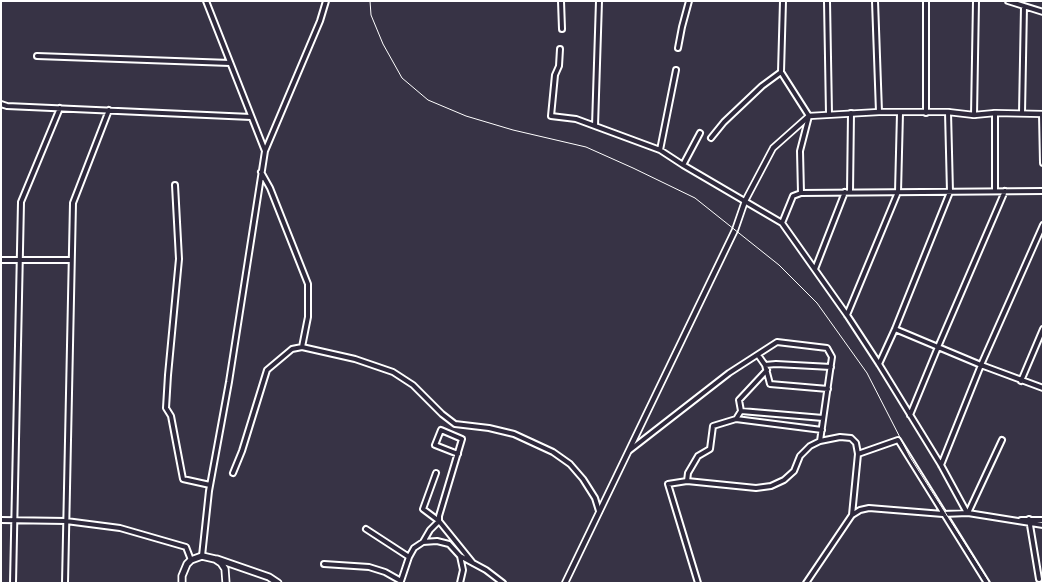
<!DOCTYPE html>
<html>
<head>
<meta charset="utf-8">
<style>
  body { margin:0 }
  #map { position:relative; width:1044px; height:584px; overflow:hidden; background:#373345; font-family:"Shantell Sans",sans-serif }
  canvas { display:block }
  .frame { position:absolute; inset:0; border:2px solid #fff; pointer-events:none }
</style>
</head>
<body>
<div id="map">
<canvas width="1044" height="584"></canvas>
<div class="frame"></div>
</div>
<script>
const ctx = document.querySelector('canvas').getContext('2d');
ctx.lineJoin = 'round';
function toPath(rows) {
  const path = new Path2D();
  for (const r of rows) {
    path.moveTo(r[0], r[1]);
    for (let i = 2; i < r.length; i += 2) path.lineTo(r[i], r[i + 1]);
  }
  return path;
}
function strokePath(path, color, width, dash) {
  ctx.strokeStyle = color;
  ctx.lineWidth = width;
  ctx.lineCap = dash ? 'butt' : 'round';
  ctx.setLineDash(dash || []);
  ctx.stroke(path);
}
const minor = toPath([
  [206,1,265,151],
  [561,1,562,29],
  [599,1,595,126,660,150],
  [783,1,781,72,809,116,800,151,801,193],
  [827,1,829,114],
  [875,1,879,112],
  [926,1,926,113],
  [1008,1,1043,12],
  [678,48,682,27,689,1],
  [560,49,559,66,555,75,551,116,576,119,595,126],
  [37,56,230,63],
  [676,70,660,150,683,165],
  [1,104,7,106,251,117],
  [995,113,995,191],
  [1022,113,1024,6],
  [1042,114,1043,163],
  [974,115,976,1],
  [700,133,683,165,782,223,847,315,879,364,941,465,966,511,968,513,1043,525],
  [711,138,724,122,762,86,781,72],
  [261,172,270,188,308,284,308,317,302,347,355,359,393,372,413,385,442,414,455,424,489,428,514,434,553,452,570,464,583,479,595,498,599,511],
  [175,185,179,259,168,375,166,408,171,416,183,479,210,485],
  [850,192,851,113],
  [782,223,793,196,801,193,1043,191],
  [1,260,71,260],
  [815,269,845,192],
  [847,315,898,192,900,113],
  [895,329,981,365,1043,388],
  [758,355,765,365,770,384,828,389],
  [879,364,895,329,950,192,948,112],
  [765,365,776,364,831,367],
  [1021,381,1043,329],
  [741,411,823,418],
  [910,415,938,347,1005,191],
  [736,419,822,430],
  [630,450,729,373,777,342,827,348,832,357,820,441],
  [458,454,435,445,441,430,462,439,439,516,439,521,473,563],
  [858,454,898,440,987,583],
  [941,465,981,365,1043,225],
  [233,473,242,451,267,370,292,349,302,347],
  [687,481,688,473,698,456,710,449,713,426,736,419,741,411,739,400,767,370],
  [1029,519,1039,579],
  [1,520,66,521,120,528,186,547,191,560],
  [1021,520,1043,520],
  [366,529,409,557],
  [423,542,430,530,439,521,423,509,436,473],
  [202,556,209,491,229,382,265,151,320,21,326,1],
  [460,556,486,570,503,583],
  [324,564,369,567,385,572,401,581,400,583],
  [401,581,409,557,414,548,423,542,437,541,449,544,460,556,463,570,460,583],
  [13,583,21,202,60,108],
  [65,583,73,203,109,110],
  [698,583,668,484,687,481,756,488,771,486,784,480,794,471,800,456,810,446,820,441,840,437,851,438,856,443,858,454,852,515],
  [806,583,852,515,860,510,869,508,943,514,968,513,1002,440]
]);
const tertiary = toPath([
  [565,583,735,230,745,201,773,148,809,116,879,112,948,112,974,115,995,113,1043,114]
]);
const primary = toPath([
  [217,559,269,577,278,583],
  [182,583,182,576,187,564,191,560,202,556,215,559,221,563,225,569,226,583]
]);
strokePath(minor, '#fff', 8);
strokePath(tertiary, '#fff', 8);
strokePath(primary, '#fff', 9);
strokePath(minor, '#2f2a3d', 4);
strokePath(tertiary, '#2f2a3d', 4.5);
strokePath(primary, '#2f2a3d', 5.5);
strokePath(toPath([
  [370,1,371,15,383,44,402,78,428,100,466,116,513,130,586,147,633,168,695,198,779,265,817,303,867,373,910,457,990,583]
]), '#fff', 1);
</script>
</body>
</html>
